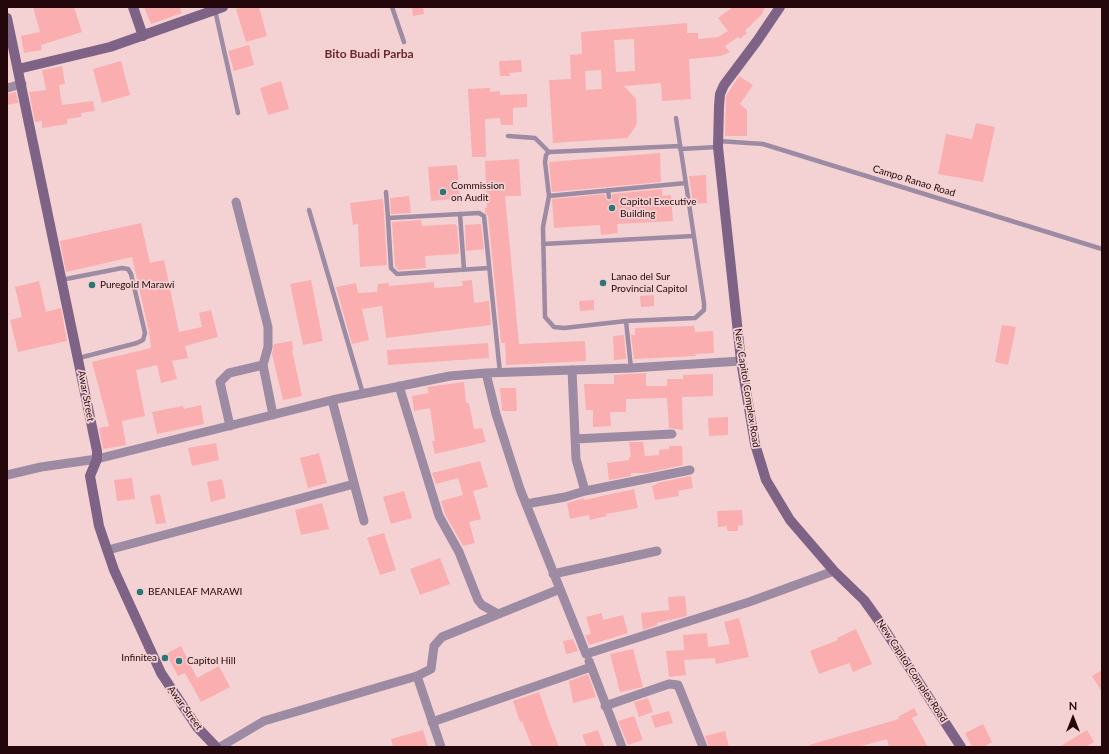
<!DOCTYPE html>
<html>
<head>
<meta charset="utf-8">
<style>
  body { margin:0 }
  #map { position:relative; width:1109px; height:754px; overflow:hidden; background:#f4d2d3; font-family:Lato,sans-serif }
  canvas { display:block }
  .frame { position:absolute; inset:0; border:8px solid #23070a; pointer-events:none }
  .north { position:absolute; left:1053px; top:698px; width:40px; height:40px; -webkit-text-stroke:3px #f4d2d3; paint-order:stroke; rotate:0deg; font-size:11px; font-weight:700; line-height:16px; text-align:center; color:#23070a }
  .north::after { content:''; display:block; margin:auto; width:14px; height:18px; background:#23070a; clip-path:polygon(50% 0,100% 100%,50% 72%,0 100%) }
</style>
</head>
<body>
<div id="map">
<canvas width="1109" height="754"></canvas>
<div class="frame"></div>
<div class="north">N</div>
</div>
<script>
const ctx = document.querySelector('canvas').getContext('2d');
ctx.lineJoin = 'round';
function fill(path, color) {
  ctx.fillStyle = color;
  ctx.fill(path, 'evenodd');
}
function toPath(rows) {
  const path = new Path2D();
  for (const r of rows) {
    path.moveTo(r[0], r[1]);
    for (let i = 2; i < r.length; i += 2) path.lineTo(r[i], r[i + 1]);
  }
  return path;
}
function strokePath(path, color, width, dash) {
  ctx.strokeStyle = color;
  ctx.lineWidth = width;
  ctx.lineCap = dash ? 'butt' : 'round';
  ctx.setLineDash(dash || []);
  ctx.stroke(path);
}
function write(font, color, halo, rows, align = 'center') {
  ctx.font = font + ' Lato,sans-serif';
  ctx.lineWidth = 3.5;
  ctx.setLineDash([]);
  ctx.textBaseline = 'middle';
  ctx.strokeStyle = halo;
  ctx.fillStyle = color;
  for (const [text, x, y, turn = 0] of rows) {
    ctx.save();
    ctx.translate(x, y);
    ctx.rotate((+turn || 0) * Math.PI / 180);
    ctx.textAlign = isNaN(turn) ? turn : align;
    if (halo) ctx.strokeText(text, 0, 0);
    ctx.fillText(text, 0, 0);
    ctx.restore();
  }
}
fill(toPath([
  [33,7,74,7,82,32,41,45,42,50,24,53,21,36,40,32],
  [144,7,180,7,182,13,151,24],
  [245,7,259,7,267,36,246,42,236,9],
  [412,7,423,7,424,14,413,16],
  [733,7,765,7,762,14,745,31,747,33,740,39,738,37,725,46,730,52,721,56,689,59,691,99,662,101,661,83,624,86,636,99,637,123,632,132,627,138,553,143,549,80,571,79,570,55,582,54,581,32,687,23,687,33,698,33,698,39,718,37,728,31,718,18],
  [634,39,635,71,616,72,614,40],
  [601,70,602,89,586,90,585,71],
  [249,45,254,65,234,71,228,51],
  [521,60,522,72,509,73,510,76,500,76,499,61],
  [121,61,130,95,102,103,93,69],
  [62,66,65,84,59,85,62,105,93,101,95,111,81,113,81,117,67,119,67,124,42,128,42,121,35,122,29,92,46,90,42,70],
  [739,76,753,85,740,104,747,110,747,136,725,136,726,96],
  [281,81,289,109,268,115,260,88],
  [490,88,490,92,500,91,500,95,527,94,527,107,513,108,513,125,501,125,500,118,485,119,486,157,472,157,468,89],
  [16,92,18,103,7,105,7,94],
  [976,123,995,127,983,182,938,174,946,134,972,139],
  [660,153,661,182,552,192,549,162],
  [519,159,521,196,505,196,519,344,585,341,586,361,506,365,505,343,501,343,488,216,485,212,485,208,487,208,485,161],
  [457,165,460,198,431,201,428,167],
  [706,175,707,203,693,204,689,176],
  [662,189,662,196,671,195,673,221,617,224,618,233,601,235,600,225,554,228,552,199,605,194,606,199,609,201,612,199,612,194],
  [409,196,411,213,391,214,390,198],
  [383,199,387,265,360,267,358,224,353,225,350,203],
  [421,220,422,226,455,224,457,226,459,251,458,254,425,256,426,268,398,270,395,266,392,222],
  [141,223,150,263,164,260,179,332,202,327,199,313,211,310,218,337,185,346,188,358,172,361,177,379,161,383,157,365,136,370,145,416,122,421,126,445,103,449,99,428,109,426,92,362,151,348,149,332,132,257,66,272,60,241],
  [481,224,484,249,466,251,465,225],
  [311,280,323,341,303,345,290,284],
  [472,280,474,303,489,301,491,325,386,338,382,306,362,309,369,340,352,344,336,287,356,283,358,293,377,292,378,284,389,283,389,286,434,282,434,288,463,286,462,281],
  [39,281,46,312,61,308,67,341,18,352,10,320,22,317,15,287],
  [654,295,654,306,641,307,640,296],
  [594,300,594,310,580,311,579,301],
  [1002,325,1016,327,1008,365,995,362],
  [694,326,695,332,713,331,714,353,695,354,696,356,634,359,631,335,635,335,635,328],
  [624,335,626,359,614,360,613,336],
  [292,341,293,350,292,350,302,396,283,400,272,354,274,344],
  [488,343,489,358,388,365,387,350],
  [646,373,646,386,667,386,667,379,683,379,683,375,713,374,713,396,682,397,683,430,669,428,667,398,626,399,626,412,610,412,611,426,593,427,593,410,586,410,584,384,614,384,614,375],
  [464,382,466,403,469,403,474,429,482,428,486,442,435,454,432,441,435,441,430,408,414,411,412,396,429,393,427,387],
  [500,388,516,388,517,411,502,411],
  [201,405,204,424,157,434,152,412,183,406,184,409],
  [728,417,728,435,709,436,708,418],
  [629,442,643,442,645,456,659,455,659,450,669,449,669,446,682,446,683,465,646,473,631,473,631,476,609,480,607,463,629,460,629,457,631,457],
  [216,443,219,460,192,466,188,448],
  [319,453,327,483,308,488,300,458],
  [480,461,488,487,473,491,481,519,469,522,475,543,463,546,445,514,441,501,463,495,458,478,436,484,432,473],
  [691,476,693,488,678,491,679,496,655,500,652,486,657,484,657,483],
  [132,478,135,499,117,501,114,480],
  [222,479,226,498,211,502,207,482],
  [634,489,638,508,606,514,607,516,590,520,589,515,570,519,567,503,584,498,584,500],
  [404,491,412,518,391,524,383,497],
  [160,494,166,523,156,524,150,496],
  [322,503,329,529,301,535,295,510],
  [742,510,743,525,738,526,738,531,727,531,727,526,718,527,717,511],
  [384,533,396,570,380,575,367,538],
  [440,558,450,584,420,595,410,569],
  [685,596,687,616,657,623,657,625,643,630,641,613,669,610,668,597],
  [602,613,603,620,623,615,628,633,589,645,585,635,591,634,586,617],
  [739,618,749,657,716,664,715,658,684,660,686,675,669,677,666,651,684,650,683,635,707,633,708,647,730,644,724,622],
  [856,629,872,664,853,672,849,663,819,674,810,651,838,640,837,638],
  [573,639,578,651,566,654,563,641],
  [181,646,197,678,219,666,230,687,201,702,185,673,178,676,166,654],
  [633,649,643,687,620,692,610,654],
  [1102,670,1102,692,1092,676],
  [588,674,596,697,573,703,569,681],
  [539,692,550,724,559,747,532,747,522,721,520,722,513,701],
  [648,698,653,712,639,717,634,702],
  [914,708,918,715,912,718,928,747,889,747,887,739,858,747,810,747,809,745,899,719,898,717],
  [669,711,673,723,655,728,651,716],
  [634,716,643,740,628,745,618,721],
  [983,724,992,742,984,747,972,747,965,733],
  [423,730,428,747,393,747,391,739],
  [598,730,604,747,587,747,582,735],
  [1087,730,1094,742,1086,747,1059,747],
  [725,731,729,747,709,747,705,736]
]), '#faaeb0');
strokePath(toPath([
  [392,7,404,42],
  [215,10,238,113],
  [676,118,704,303,704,310,695,318,626,321,564,328,554,327,545,317,543,227,549,196,545,162,546,155,549,152,680,146],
  [508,136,535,138,549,152],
  [718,141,763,144,1102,249],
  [680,149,718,147],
  [608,190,609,197],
  [386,192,388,218,479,213,484,216,500,373],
  [549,196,686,183],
  [309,210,363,394],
  [460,214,464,270],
  [388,218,391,268,397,274,489,268],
  [543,244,694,236],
  [61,280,122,268,128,269,131,274,145,333,143,340,137,343,79,358],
  [626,321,631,368]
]), '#9d8aa3', 4.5);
strokePath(toPath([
  [7,88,22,84],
  [236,202,268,327,268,347,263,365,273,415],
  [572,370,576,459,585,491,690,470],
  [486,373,496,414,520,489,586,654,749,602,834,571],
  [399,386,439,516,459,552,478,600,482,605,498,614],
  [332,400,364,521],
  [230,426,220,382,229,373,263,365],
  [575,439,672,434],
  [7,475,41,467,97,459,332,400,450,376,486,373,631,368,741,361],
  [526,504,565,497,585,491],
  [108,550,354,484],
  [553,574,657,551],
  [589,661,622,747],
  [417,676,431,669,434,646,442,637,560,589],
  [605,706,669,684,678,685,703,747],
  [432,722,591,667],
  [220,747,264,721,417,676,441,747]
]), '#9d8aa3', 9);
strokePath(toPath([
  [133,7,143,36],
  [780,7,757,41,724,85,720,94,719,106,718,147,741,361,755,444,766,480,790,520,834,571,864,600,879,621,961,747],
  [7,18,97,451,97,459,90,476,99,526,114,570,161,673,197,727,216,747],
  [18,69,110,47,223,7]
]), '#7e6387', 10);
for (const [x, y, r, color] of [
  [443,192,4,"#2c7678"],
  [612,208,4,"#2c7678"],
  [603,283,4,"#2c7678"],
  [92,285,4,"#2c7678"],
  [140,592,4,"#2c7678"],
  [165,658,4,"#2c7678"],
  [179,661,4,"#2c7678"]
]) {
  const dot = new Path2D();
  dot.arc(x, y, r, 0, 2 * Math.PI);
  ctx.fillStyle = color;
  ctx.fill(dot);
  strokePath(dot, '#f4d2d3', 1.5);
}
write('10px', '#23070a', '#f4d2d3', [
  ["Campo Ranao Road",914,181,17],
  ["New Capitol Complex Road",747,388,81],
  ["Awar Street",86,396,79],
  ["New Capitol Complex Road",912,671,57],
  ["Awar Street",185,708,54]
]);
write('10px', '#23070a', '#f4d2d3', [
  ["Commission",451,186],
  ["on Audit",451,198],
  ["Capitol Executive",620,202],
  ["Building",620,214],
  ["Lanao del Sur",611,277],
  ["Provincial Capitol",611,289],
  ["Puregold Marawi",100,285],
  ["BEANLEAF MARAWI",148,592],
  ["Infinitea",157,658,"right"],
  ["Capitol Hill",187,661]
], 'left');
write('bold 12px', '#68272d', '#f4d2d3', [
  ["Bito Buadi Parba",369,54]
]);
</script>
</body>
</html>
